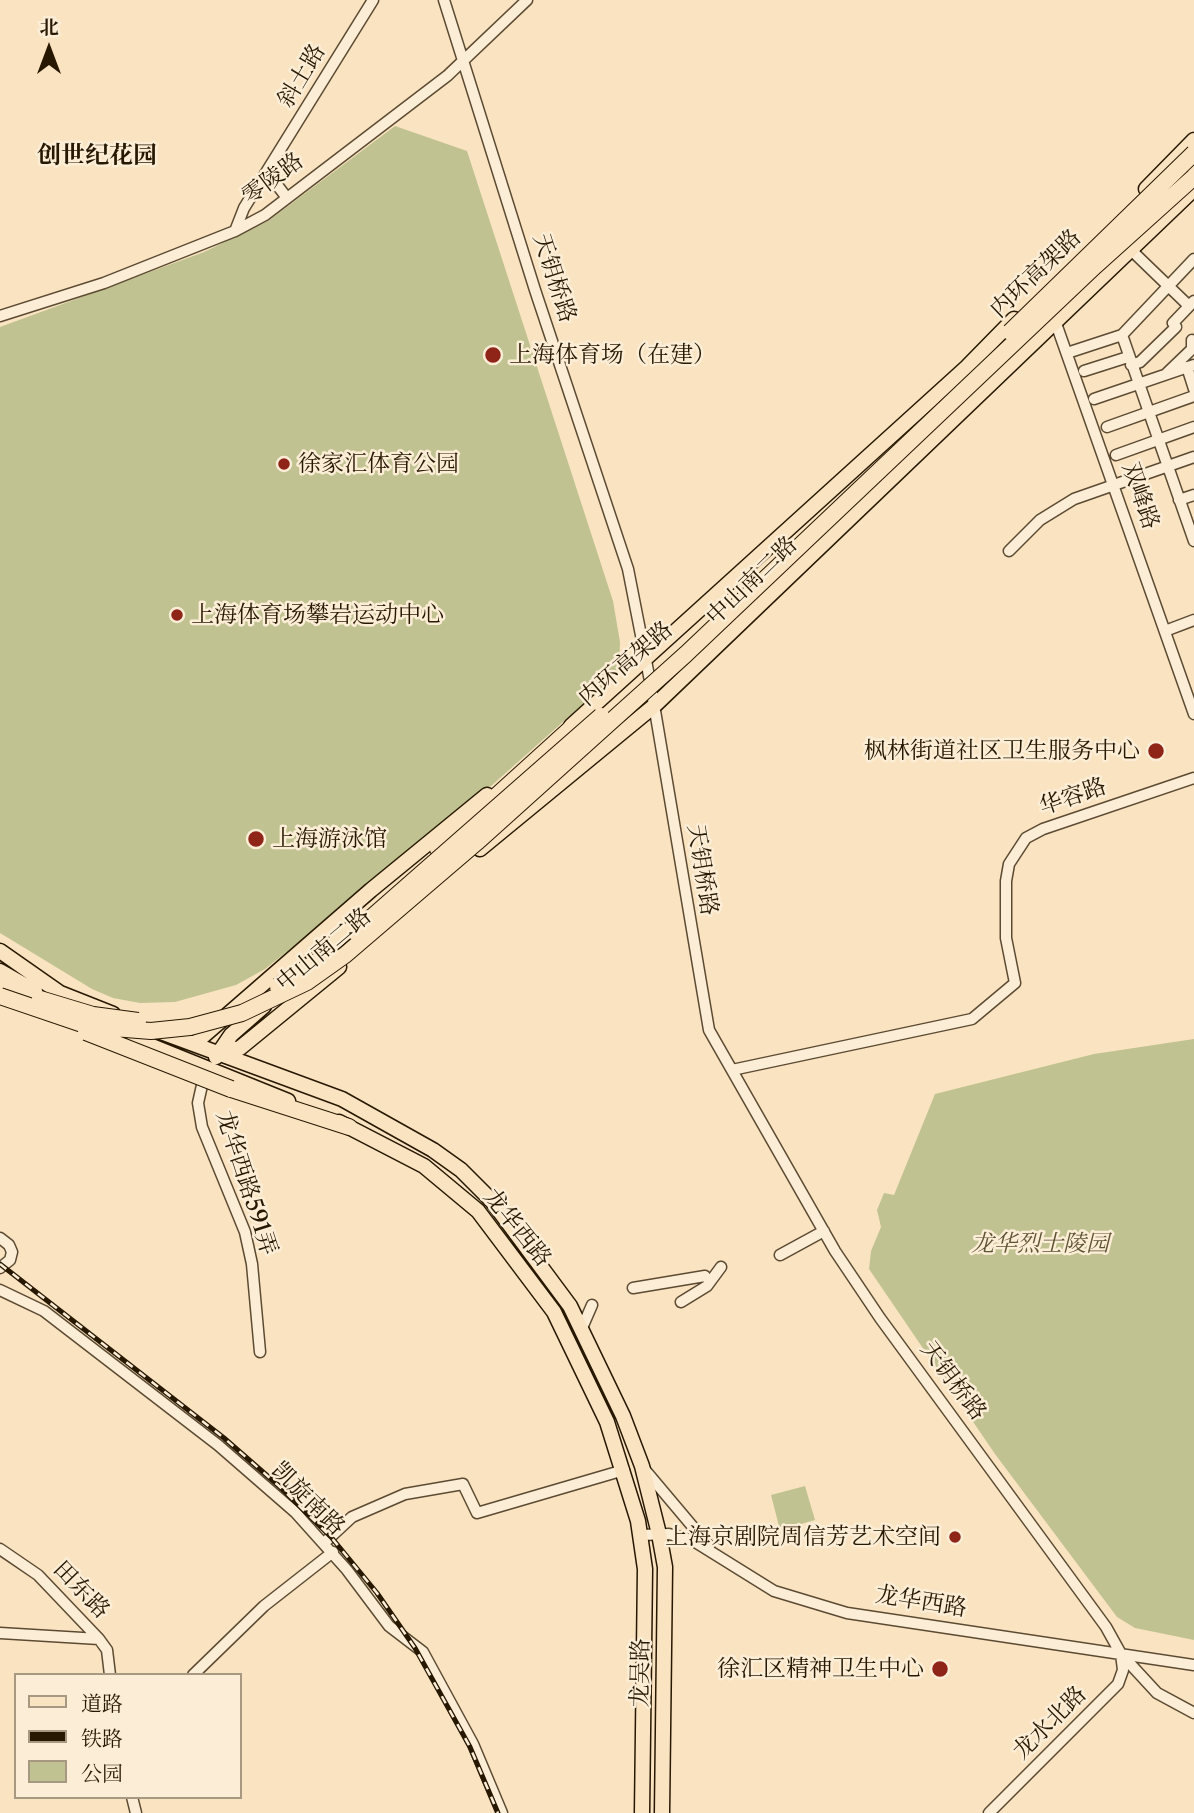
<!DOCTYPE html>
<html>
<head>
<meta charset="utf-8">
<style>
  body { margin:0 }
  #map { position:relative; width:1194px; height:1813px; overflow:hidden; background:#fae3c1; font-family:"Libre Caslon Text","Noto Serif SC",serif }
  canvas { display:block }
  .legend { position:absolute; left:14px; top:1673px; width:228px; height:126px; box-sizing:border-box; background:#fcedd7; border:2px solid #a79882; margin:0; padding:9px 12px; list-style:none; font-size:21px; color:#271802 }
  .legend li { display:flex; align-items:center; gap:14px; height:35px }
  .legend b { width:35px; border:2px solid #a79882 }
  .north { position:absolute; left:14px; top:14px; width:70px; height:70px; -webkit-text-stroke:5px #fcedd7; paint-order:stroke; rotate:0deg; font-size:19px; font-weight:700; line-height:28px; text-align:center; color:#271802 }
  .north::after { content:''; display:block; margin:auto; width:24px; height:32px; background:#271802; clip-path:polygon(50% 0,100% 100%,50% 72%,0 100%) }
</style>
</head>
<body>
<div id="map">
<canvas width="1194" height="1813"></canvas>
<ul class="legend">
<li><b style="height:9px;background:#fae3c1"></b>道路</li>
<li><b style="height:9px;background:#271802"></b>铁路</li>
<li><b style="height:19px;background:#c0c391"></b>公园</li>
</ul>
<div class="north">北</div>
</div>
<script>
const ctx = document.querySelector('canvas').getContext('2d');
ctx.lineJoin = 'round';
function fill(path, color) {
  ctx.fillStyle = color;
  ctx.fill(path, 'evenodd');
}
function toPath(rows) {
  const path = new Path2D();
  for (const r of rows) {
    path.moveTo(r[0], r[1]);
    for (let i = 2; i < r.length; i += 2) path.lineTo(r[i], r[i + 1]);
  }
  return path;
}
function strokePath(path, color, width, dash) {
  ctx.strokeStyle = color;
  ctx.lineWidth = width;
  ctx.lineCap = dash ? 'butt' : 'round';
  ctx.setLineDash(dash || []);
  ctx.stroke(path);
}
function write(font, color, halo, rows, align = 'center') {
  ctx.font = font + ' "Libre Caslon Text","Noto Serif SC",serif';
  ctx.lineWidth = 5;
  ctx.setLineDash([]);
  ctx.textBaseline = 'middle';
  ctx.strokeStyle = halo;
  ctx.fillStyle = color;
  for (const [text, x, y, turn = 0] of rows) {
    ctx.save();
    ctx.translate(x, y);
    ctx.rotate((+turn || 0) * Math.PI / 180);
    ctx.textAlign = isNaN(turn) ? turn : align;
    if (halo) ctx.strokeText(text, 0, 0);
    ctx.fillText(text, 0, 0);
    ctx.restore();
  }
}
fill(toPath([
  [395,126,467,151,613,601,620,642,619,672,463,811,265,969,236,985,175,1002,140,1003,113,998,92,989,0,933,0,327,204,252,268,221],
  [1194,1039,1194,1640,1135,1628,1117,1617,995,1454,869,1269,871,1251,881,1227,877,1210,884,1193,894,1195,935,1094,1094,1054],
  [805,1486,815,1520,780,1530,771,1495]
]), '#c0c391');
const minor = toPath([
  [444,0,535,290,628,569,650,681,709,1030,835,1251,880,1318,1106,1627,1121,1654,1157,1693,1194,1713],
  [268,173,287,198],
  [235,231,244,208,373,0],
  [1130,249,1189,306],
  [1194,259,1122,335,1194,541],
  [1053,315,1194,714],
  [0,316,104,283,235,231,265,215,447,76,527,0],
  [1067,353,1122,335],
  [1131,365,1140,362,1176,327,1173,323,1194,301],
  [1187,367,1194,389],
  [1084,371,1128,357],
  [1167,373,1192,349,1192,340],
  [1094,399,1194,365],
  [1107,427,1194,396],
  [1116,455,1194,427],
  [1179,500,1194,495],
  [1009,551,1040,520,1074,499,1194,457],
  [1165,631,1194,620],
  [732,1070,972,1019,1015,983,1006,938,1006,881,1009,864,1026,838,1043,829,1194,778],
  [205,1072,198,1103,202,1127,245,1232,252,1264,260,1352],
  [0,1238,9,1245,12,1252,10,1260,0,1268],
  [780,1255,824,1231],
  [633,1288,705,1276],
  [0,1290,44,1311,218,1445,295,1512,347,1570,389,1626,423,1652,473,1744,502,1813],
  [681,1302,707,1286,721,1267],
  [582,1328,592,1305],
  [645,1470,709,1546],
  [641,1535,669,1534,692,1540,774,1591,847,1613,1194,1665],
  [324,1543,352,1517,405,1494,463,1484,477,1513,624,1470],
  [0,1549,38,1575,99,1639,107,1650,110,1675],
  [0,1633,99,1639],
  [193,1675,264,1606,333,1552],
  [132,1797,136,1813],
  [989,1813,1118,1684,1123,1670,1121,1654]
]);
const major = toPath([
  [1146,189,1194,140],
  [571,726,967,367,1014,319],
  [480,849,654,706,1194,189],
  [0,951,60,993,113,1014],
  [310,964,360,920],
  [0,971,35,991],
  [112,1030,288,1101],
  [158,1031,342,1099,433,1150,461,1170,492,1201,570,1306,623,1416,642,1466,659,1534,665,1567,662,1813],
  [194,1044,371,890,487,795],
  [219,1054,240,1048,339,967],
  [216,1057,231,1035,264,1006],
  [339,1122,424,1166,478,1211,554,1312,607,1422,638,1521,645,1569,642,1813]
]);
const highway = toPath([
  [438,849,578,722],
  [0,984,40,999],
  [231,1089,349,1127]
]);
strokePath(minor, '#5c4b32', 13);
strokePath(major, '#271802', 17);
strokePath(highway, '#271802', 18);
strokePath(minor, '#fcedd7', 10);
strokePath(major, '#fae3c1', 14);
strokePath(highway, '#fae3c1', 16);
const rail = toPath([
  [0,1264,224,1438,279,1486,331,1537,377,1593,415,1648,470,1747,498,1813]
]);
strokePath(rail, '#271802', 5);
strokePath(rail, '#fcedd7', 2.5, [8]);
const highwayBridge = toPath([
  [1010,332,1194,153],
  [355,932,601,716],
  [278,986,321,959],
  [0,996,88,1026,151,1031,190,1027,242,1013,307,982,345,955,477,842,686,654,1095,266,1194,177],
  [40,999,93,1015,138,1021],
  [86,1032,231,1089]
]);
strokePath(highwayBridge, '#271802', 18, []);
strokePath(highwayBridge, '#fae3c1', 16);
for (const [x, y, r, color] of [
  [493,355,9,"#8f2418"],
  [284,464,7,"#8f2418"],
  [177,615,7,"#8f2418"],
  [1156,751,9,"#8f2418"],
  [256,839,9,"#8f2418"],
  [955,1537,7,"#8f2418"],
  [940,1669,9,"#8f2418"]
]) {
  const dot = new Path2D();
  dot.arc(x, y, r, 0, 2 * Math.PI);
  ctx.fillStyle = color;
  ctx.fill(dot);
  strokePath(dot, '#fcedd7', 2.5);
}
write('23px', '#271802', '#fcedd7', [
  ["斜土路",302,76,-59],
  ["零陵路",273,179,-37],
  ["内环高架路",1036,274,-44],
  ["天钥桥路",554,278,72],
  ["双峰路",1140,496,71],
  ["中山南二路",752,581,-44],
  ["内环高架路",626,664,-41],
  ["华容路",1073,797,-19],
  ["天钥桥路",702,870,81],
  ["中山南二路",324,950,-40],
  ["龙华西路591弄",246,1183,72],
  ["龙华西路",517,1228,51],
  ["天钥桥路",953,1381,53],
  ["凯旋南路",308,1499,45],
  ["田东路",81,1590,46],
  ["龙华西路",921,1602,9],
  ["龙吴路",641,1673,-89],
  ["龙水北路",1050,1723,-45]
]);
write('23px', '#271802', '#fcedd7', [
  ["上海体育场（在建）",509,355],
  ["徐家汇体育公园",298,464],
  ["上海体育场攀岩运动中心",191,615],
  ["枫林街道社区卫生服务中心",1140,751,"right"],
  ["上海游泳馆",272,839],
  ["上海京剧院周信芳艺术空间",941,1537,"right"],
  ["徐汇区精神卫生中心",924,1669,"right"]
], 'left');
write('italic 23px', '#5d5434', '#fcedd7', [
  ["龙华烈士陵园",1040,1244]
]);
write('bold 24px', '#271802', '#fcedd7', [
  ["创世纪花园",97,156]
]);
</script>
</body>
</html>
